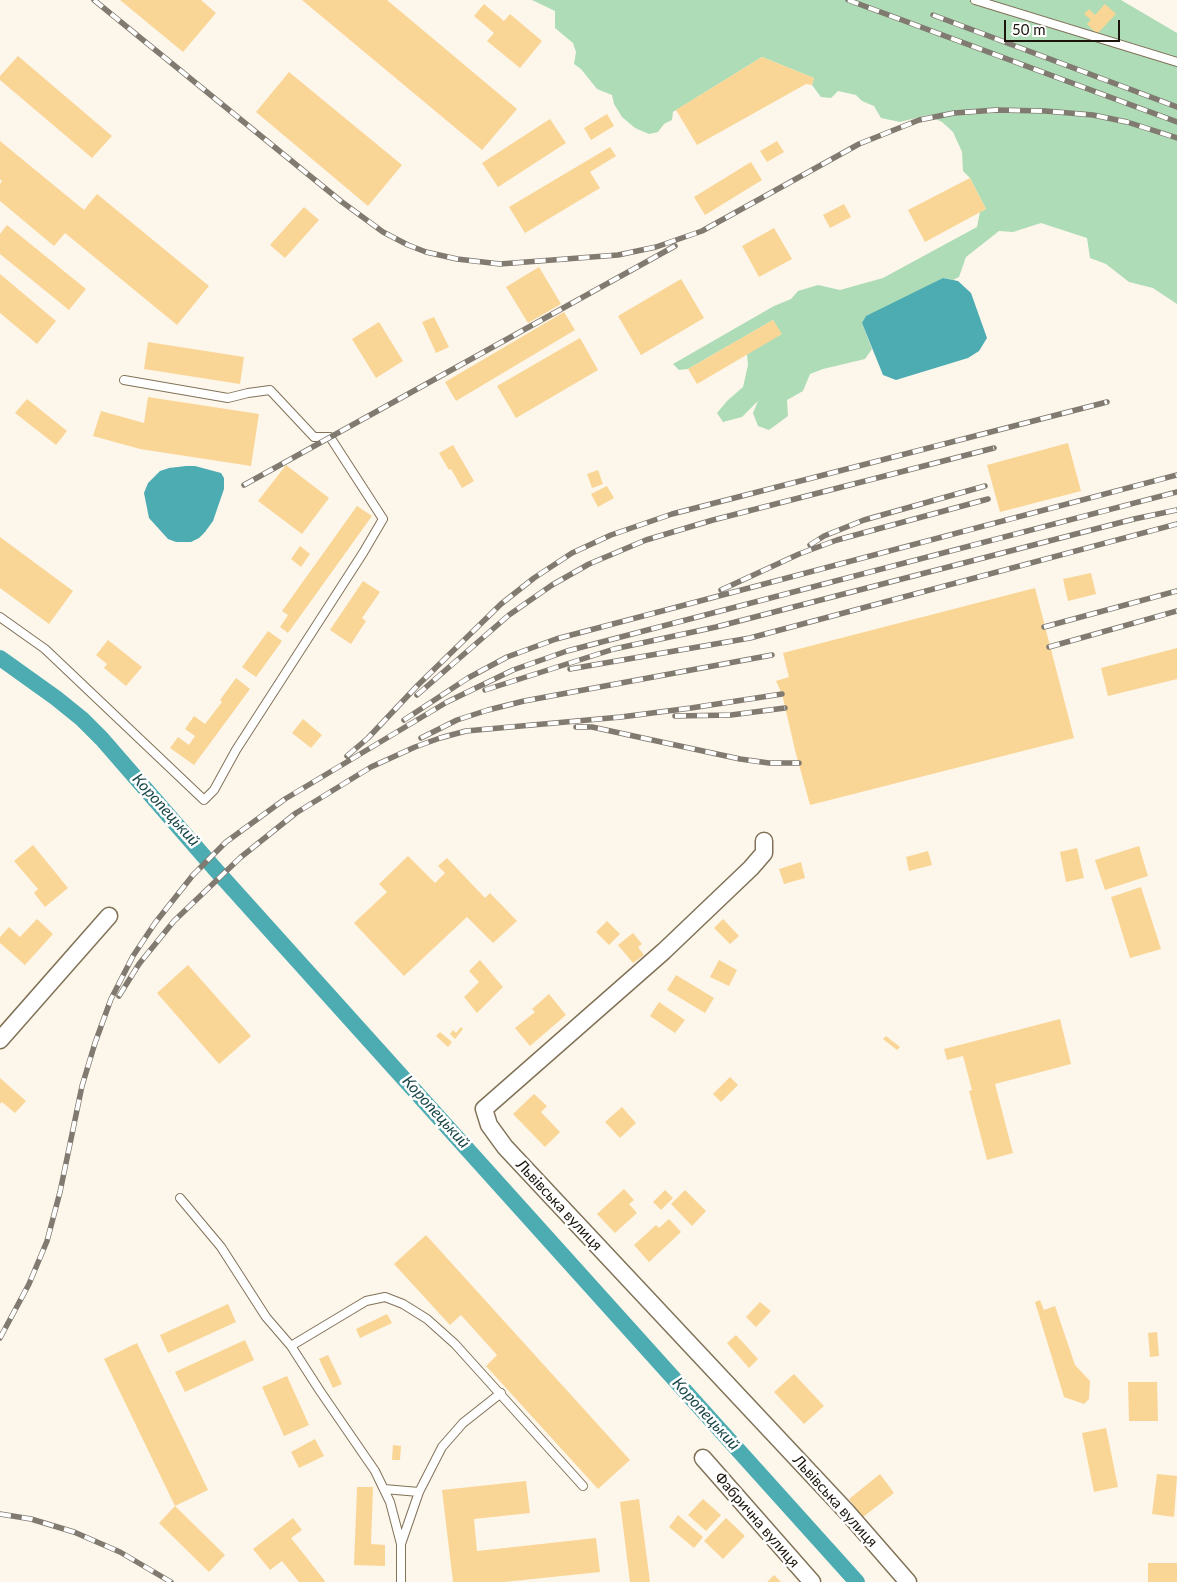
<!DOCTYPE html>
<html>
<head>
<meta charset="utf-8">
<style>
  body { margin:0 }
  #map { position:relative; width:1177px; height:1582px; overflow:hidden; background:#fdf6eb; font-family:Lato,sans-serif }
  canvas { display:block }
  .scale { position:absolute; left:1004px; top:20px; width:116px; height:22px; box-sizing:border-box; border:2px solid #1b150b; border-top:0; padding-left:6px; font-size:15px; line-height:18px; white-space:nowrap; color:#1b150b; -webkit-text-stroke:4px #fff; paint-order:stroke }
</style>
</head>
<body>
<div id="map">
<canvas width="1177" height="1582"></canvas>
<div class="scale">50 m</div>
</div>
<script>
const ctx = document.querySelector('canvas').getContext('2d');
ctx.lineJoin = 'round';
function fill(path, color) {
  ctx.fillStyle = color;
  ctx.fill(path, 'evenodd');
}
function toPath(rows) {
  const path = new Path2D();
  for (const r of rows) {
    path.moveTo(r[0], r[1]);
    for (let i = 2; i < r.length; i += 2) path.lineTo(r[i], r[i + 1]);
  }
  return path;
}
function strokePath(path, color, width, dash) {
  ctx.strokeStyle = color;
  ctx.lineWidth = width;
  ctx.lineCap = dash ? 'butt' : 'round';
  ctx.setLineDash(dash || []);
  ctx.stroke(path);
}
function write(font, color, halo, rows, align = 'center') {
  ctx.font = font + ' Lato,sans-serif';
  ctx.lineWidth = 5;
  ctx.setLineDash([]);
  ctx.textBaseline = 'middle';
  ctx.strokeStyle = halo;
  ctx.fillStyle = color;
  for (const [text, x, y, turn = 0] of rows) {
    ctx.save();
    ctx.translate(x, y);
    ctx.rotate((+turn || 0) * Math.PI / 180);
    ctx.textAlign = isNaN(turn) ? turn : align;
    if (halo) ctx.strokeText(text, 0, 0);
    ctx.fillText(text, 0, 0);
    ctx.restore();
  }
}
fill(toPath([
  [532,0,1121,0,1177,33,1177,304,1153,288,1129,282,1106,264,1090,258,1087,238,1041,223,1013,232,999,231,966,257,959,277,953,280,943,278,862,323,872,349,865,359,823,369,810,374,803,391,787,400,788,416,769,430,758,426,753,413,758,401,742,417,723,422,717,413,727,401,743,387,748,365,747,354,781,334,773,320,688,369,679,370,673,364,774,306,791,299,798,291,818,285,840,290,883,278,977,227,980,212,986,209,970,178,963,171,962,152,953,132,942,122,928,115,900,122,881,118,874,106,862,101,856,95,838,91,831,98,821,97,812,85,814,78,762,57,673,112,672,120,664,124,658,132,649,134,635,128,622,117,614,104,612,95,597,89,581,69,574,64,576,52,573,43,555,28,555,11]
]), '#aedcb7');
fill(toPath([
  [943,278,958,281,971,293,987,338,979,351,968,358,896,380,883,375,862,323,866,316],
  [186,466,195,466,221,473,224,478,224,489,213,521,205,532,199,538,191,542,176,542,168,539,149,518,144,493,148,483,160,471,169,468]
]), '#4cacb2');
strokePath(toPath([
  [0,658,56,698,82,719,102,739,215,869,857,1582]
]), '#4cacb2', 16);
fill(toPath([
  [120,0,201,0,216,13,183,52],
  [302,0,387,0,517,109,482,150],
  [484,4,504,21,510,14,542,41,520,68,487,41,494,33,474,16],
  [1105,4,1116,14,1097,34,1087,24,1091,20,1084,14,1089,9,1095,15],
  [18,56,112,136,92,158,0,80,0,76],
  [762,57,814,78,812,85,806,84,697,145,676,110],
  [289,72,402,165,368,206,256,112],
  [607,114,614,126,591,140,584,128],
  [550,119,566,143,498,187,482,163],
  [0,141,84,210,97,194,209,286,177,325,65,233,54,246,0,201,0,184,2,181,0,179],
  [777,141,784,152,767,162,760,151],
  [610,147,616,156,590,172,600,188,525,233,509,207],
  [751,162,762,180,705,215,694,197],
  [970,178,986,209,925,242,908,210],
  [844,204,851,217,830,228,823,215],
  [304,207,319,220,285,258,270,245],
  [7,225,86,289,69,310,0,254,0,234],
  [774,228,792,259,759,277,742,246],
  [539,267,561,304,528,323,506,287],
  [0,274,56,321,37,344,0,313],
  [681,279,704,318,641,355,618,316],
  [564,312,575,330,456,401,445,382],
  [434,317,449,347,436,353,422,322],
  [773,320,782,334,697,384,688,369],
  [379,322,403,361,376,378,352,339],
  [580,338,598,370,516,418,497,386],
  [148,342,244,357,240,384,144,369],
  [148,397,259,414,251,466,140,449,93,436,101,411,144,423],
  [27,399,67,431,56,445,15,413],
  [1068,443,1081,491,1000,512,987,465],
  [453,445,474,481,462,488,451,469,449,470,439,453],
  [286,465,329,498,302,534,258,501],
  [598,470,603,484,592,488,587,474],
  [607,486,614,498,598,507,591,494],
  [357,506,372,516,288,633,280,627,288,615,282,611],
  [0,537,73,591,49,624,0,588],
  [300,546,310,554,301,567,291,559],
  [1091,573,1096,594,1068,601,1063,579],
  [363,581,380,592,362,618,366,621,351,644,330,630],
  [1035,588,1074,738,810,805,795,750,782,694,776,681,789,677,783,653],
  [268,631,282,641,256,677,242,667],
  [108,640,142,667,126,686,104,668,107,664,96,655],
  [1177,648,1177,679,1108,696,1101,668],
  [236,678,250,689,194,765,170,748,178,737,189,745,195,736,185,729,194,716,205,724,222,702,220,700],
  [303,719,322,735,311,748,292,733],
  [33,845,68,888,45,907,34,893,38,889,14,861],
  [1139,846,1148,876,1105,890,1095,860],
  [1077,848,1084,878,1066,882,1060,852],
  [928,851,932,865,909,871,906,857],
  [408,856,435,883,445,873,438,866,447,858,485,898,490,893,517,921,493,943,467,917,404,976,354,923,387,892,379,884],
  [801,862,805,878,784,884,779,869],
  [1141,887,1161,949,1130,958,1111,897],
  [37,919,53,934,25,965,0,943,0,937,9,927,20,937],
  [723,919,739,936,730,944,714,928],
  [607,921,620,934,609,945,596,932],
  [633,933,642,944,638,947,644,955,633,963,618,945],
  [480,960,503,987,477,1013,464,997,479,982,469,971],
  [719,960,737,970,729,986,710,977],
  [188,965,251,1036,219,1064,157,993],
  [676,975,714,998,705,1013,667,990],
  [549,994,566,1015,530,1046,515,1028,535,1012,532,1009],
  [659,1002,685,1020,675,1033,650,1016],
  [1060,1019,1071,1064,995,1084,1013,1153,987,1160,969,1091,972,1090,963,1056,947,1060,944,1049],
  [461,1027,463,1029,455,1039,450,1034,453,1030,456,1033],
  [440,1032,452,1042,448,1047,436,1036],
  [886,1036,900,1047,897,1050,883,1039],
  [730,1077,738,1085,721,1102,713,1094],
  [0,1078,26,1101,15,1113,2,1102,0,1104],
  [534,1094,547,1106,541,1112,560,1132,545,1147,513,1114],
  [622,1107,636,1123,620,1138,605,1122],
  [624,1189,634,1200,629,1204,637,1213,615,1233,597,1214],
  [665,1190,673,1198,661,1210,653,1202],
  [685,1190,706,1211,692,1226,671,1204],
  [669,1219,681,1232,649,1262,634,1245,656,1225,659,1228],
  [426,1235,630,1460,598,1489,486,1366,497,1355,461,1315,450,1325,394,1264],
  [1040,1300,1044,1310,1055,1306,1075,1365,1090,1381,1089,1399,1084,1404,1064,1397,1035,1302],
  [760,1302,771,1311,756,1327,746,1317],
  [228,1304,236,1322,168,1353,160,1335],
  [387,1314,392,1323,360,1338,356,1329],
  [1157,1332,1159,1356,1150,1357,1148,1333],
  [736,1335,758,1359,749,1368,727,1343],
  [245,1340,254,1360,185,1392,175,1372],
  [137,1343,208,1490,175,1506,104,1359],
  [328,1355,342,1384,333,1388,319,1359],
  [794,1374,824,1406,804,1424,774,1392],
  [287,1376,309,1425,284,1436,262,1387],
  [1128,1382,1157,1382,1158,1421,1129,1421],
  [1106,1428,1118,1487,1094,1492,1082,1433],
  [315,1439,324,1456,299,1468,291,1452],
  [393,1445,401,1446,400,1460,392,1460],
  [880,1474,894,1493,863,1517,849,1499],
  [1157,1474,1177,1476,1174,1517,1152,1514],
  [526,1481,530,1513,474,1519,477,1551,596,1538,600,1572,504,1582,453,1582,442,1490],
  [357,1487,373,1487,371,1544,385,1545,385,1566,354,1565],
  [639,1499,643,1529,650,1582,630,1582,620,1502],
  [703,1499,721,1515,706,1531,688,1515],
  [175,1506,225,1555,209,1572,159,1523],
  [678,1515,703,1537,694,1548,669,1527],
  [293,1518,302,1530,291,1538,325,1581,324,1582,299,1582,282,1561,270,1570,253,1549],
  [726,1518,745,1536,723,1559,704,1541],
  [1148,1563,1177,1563,1177,1582,1148,1582],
  [774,1575,781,1582,767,1582]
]), '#fad696');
const service = toPath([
  [975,0,1177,62],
  [0,617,45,649,204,800,214,790,236,750,363,553,383,519,330,437,314,437,270,390,248,393,228,398,124,380],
  [180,1198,221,1247,266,1317,291,1346],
  [384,1489,419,1492],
  [401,1544,390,1502,375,1471,320,1391,291,1346,366,1301,385,1297,403,1304,427,1319,455,1344,583,1486],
  [401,1582,401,1544,419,1492,442,1447,463,1423,501,1393]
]);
const minor = toPath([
  [764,841,764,853,751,868,664,951,484,1109,489,1125,505,1147,847,1512,908,1582],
  [0,1040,109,916],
  [703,1458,812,1582]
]);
strokePath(service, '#817258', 10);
strokePath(minor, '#817258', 19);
strokePath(service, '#fff', 8);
strokePath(minor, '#fff', 16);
const rail = toPath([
  [94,0,342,202,383,232,408,245,426,252,457,259,500,264,618,255,656,247,702,231,859,144,919,120,954,113,996,110,1045,111,1093,115,1127,122,1177,138],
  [848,0,1177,122],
  [933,15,1177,107],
  [244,485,675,246],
  [810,545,824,536,864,520,985,486],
  [721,590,799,554,837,540,988,499],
  [1044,627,1177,591],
  [1049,647,1177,611],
  [570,669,750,638,1177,524],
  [485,690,614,649,716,627,1134,519,1177,510],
  [417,695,509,615,552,585,589,564,646,540,713,520,994,448],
  [675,716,731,715,785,708],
  [404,720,468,678,507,657,556,639,1177,475],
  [576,727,592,727,740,759,769,763,799,763],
  [421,738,457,720,488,710,524,701,772,655],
  [347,756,368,738,418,685,501,604,534,578,572,553,611,535,672,514,1107,402],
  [119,996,139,964,174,921,241,857,296,813,371,767,415,747,440,738,466,731,621,717,691,708,782,694],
  [0,1338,29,1284,47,1241,60,1192,82,1086,95,1043,111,999,133,956,155,923,193,875,226,842,285,799,447,702,513,670,567,651,1177,492],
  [0,1514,31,1519,74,1532,120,1552,171,1582]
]);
strokePath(rail, '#807a70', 5.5);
strokePath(rail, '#fff', 4, [11]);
write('15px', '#1b150b', '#fff', [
  ["Львівська вулиця",559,1205,47],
  ["Львівська вулиця",835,1501,48],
  ["Фабрична вулиця",757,1520,49]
]);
write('italic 16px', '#1e494c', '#fff', [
  ["Коропецький",166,810,48],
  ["Коропецький",436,1112,48],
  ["Коропецький",706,1414,48]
]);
</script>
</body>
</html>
